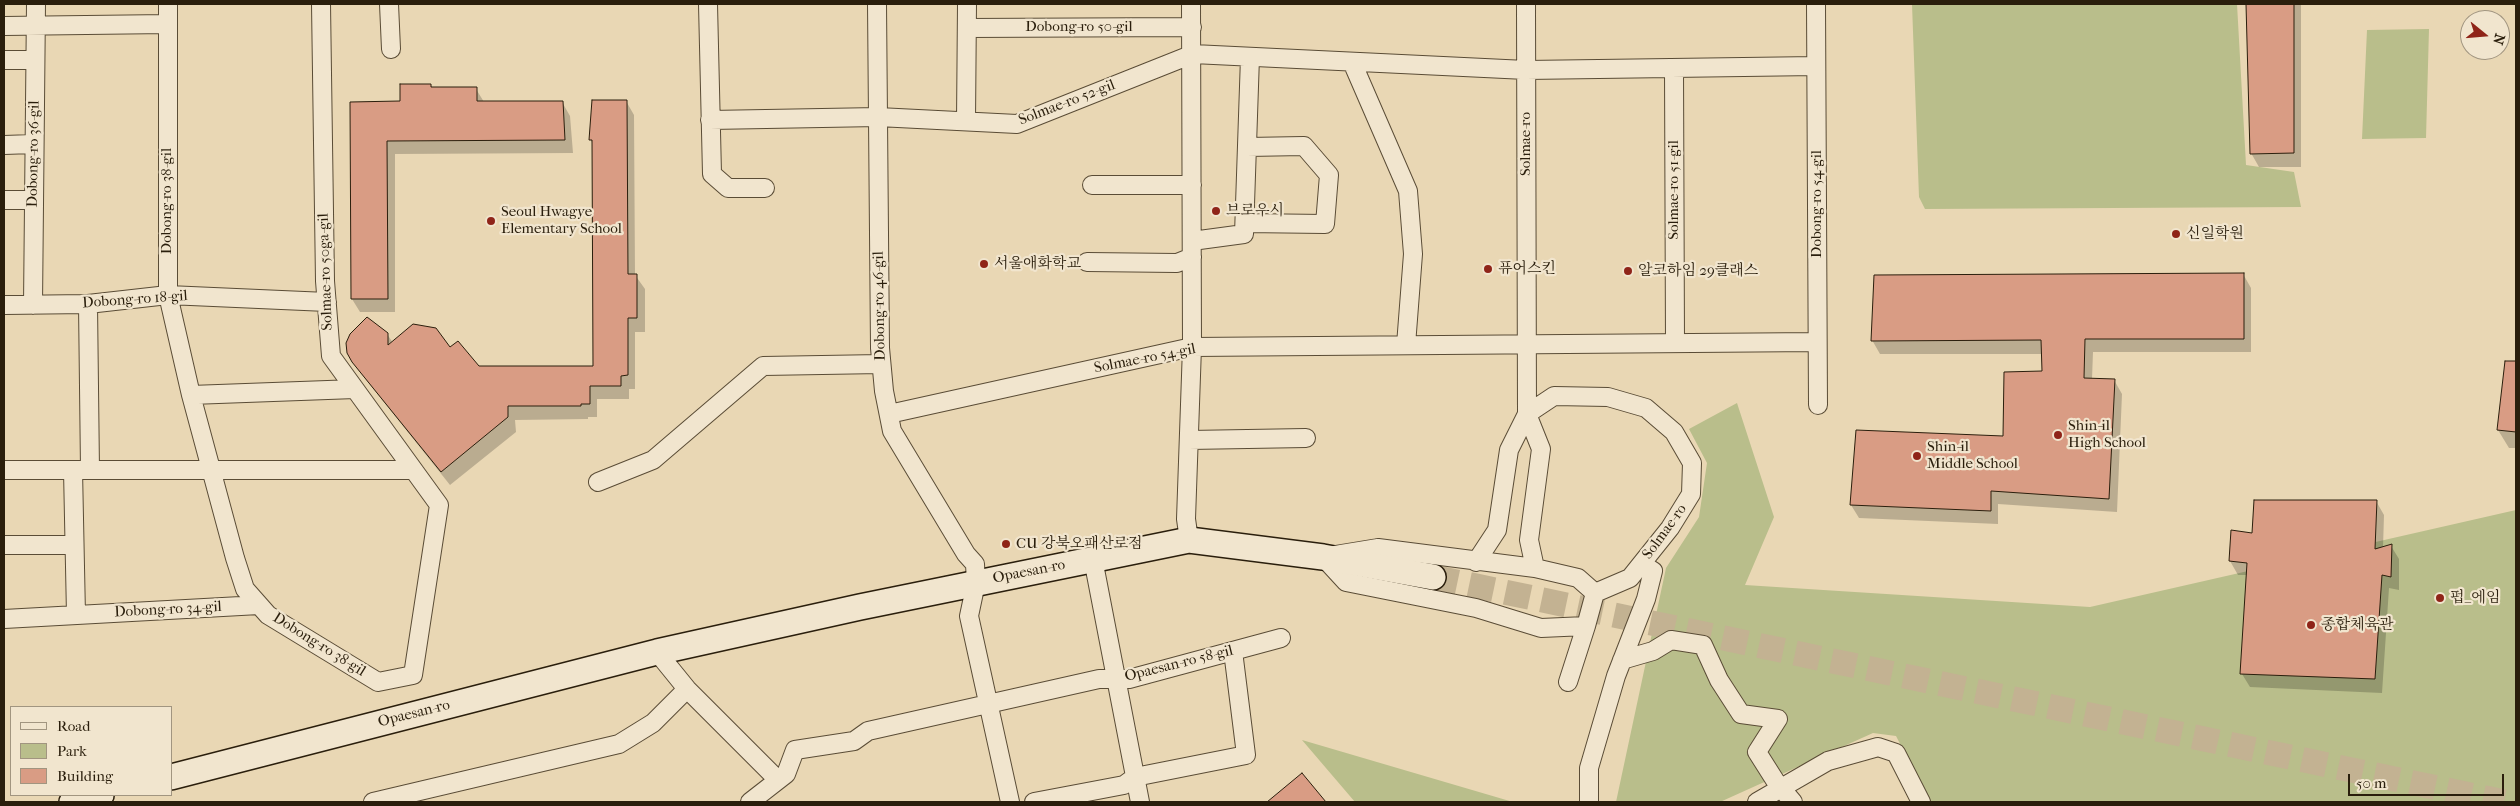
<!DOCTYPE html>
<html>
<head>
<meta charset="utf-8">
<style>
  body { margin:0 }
  #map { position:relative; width:2520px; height:806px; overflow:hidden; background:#e9d7b4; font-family:"IM FELL French Canon",serif }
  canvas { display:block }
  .frame { position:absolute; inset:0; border:5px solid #2a1e0c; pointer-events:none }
  .legend { position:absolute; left:10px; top:706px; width:162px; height:90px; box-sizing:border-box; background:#f1e5ce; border:1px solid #a19580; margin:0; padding:6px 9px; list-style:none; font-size:15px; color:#2a1e0c }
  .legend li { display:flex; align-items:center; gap:10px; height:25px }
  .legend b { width:25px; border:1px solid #a19580 }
  .north { position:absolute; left:2460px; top:10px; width:50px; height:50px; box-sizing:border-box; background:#f1e5ce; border:1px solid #a19580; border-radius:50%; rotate:107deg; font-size:14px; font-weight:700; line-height:20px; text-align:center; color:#2a1e0c }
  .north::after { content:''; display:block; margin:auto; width:18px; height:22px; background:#8f2418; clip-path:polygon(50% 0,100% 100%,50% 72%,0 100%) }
  .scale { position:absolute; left:2348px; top:774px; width:156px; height:22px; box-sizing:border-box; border:2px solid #2a1e0c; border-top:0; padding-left:6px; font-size:15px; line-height:18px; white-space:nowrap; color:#2a1e0c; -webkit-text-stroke:4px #f1e5ce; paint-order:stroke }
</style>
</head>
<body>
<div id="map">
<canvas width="2520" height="806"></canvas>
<div class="frame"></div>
<ul class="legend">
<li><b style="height:6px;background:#f1e5ce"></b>Road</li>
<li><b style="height:14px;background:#b9be8b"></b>Park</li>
<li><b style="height:14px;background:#d99c84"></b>Building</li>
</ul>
<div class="north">N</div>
<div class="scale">50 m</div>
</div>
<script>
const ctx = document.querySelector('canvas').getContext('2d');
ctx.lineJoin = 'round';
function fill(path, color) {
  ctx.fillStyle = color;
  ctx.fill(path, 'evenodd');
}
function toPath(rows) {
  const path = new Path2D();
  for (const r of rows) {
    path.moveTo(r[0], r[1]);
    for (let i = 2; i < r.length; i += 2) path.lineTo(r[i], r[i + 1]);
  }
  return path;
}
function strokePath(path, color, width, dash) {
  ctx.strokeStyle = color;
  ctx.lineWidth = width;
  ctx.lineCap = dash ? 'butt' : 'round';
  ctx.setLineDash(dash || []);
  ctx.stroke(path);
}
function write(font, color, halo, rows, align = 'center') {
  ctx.font = font + ' "IM FELL French Canon","Noto Serif KR",serif';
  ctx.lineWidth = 4.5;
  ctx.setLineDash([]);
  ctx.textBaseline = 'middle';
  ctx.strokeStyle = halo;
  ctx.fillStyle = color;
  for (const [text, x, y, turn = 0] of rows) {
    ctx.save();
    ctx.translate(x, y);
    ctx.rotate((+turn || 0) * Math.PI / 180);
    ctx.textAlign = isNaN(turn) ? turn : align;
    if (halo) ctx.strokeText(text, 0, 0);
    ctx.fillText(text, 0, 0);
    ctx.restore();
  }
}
fill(toPath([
  [1912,4,2237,4,2246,165,2294,172,2301,207,1925,209,1919,197],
  [2429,29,2426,138,2362,139,2367,30],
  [1737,403,1774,517,1745,585,2090,607,2516,510,2516,802,1930,802,1896,736,1873,733,1720,802,1616,802,1666,568,1699,517,1707,463,1689,429],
  [1302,740,1513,802,1355,802]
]), '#b9be8b');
fill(toPath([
  [2247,4,2301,4,2301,167,2259,167,2251,153],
  [431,85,433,89,476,89,484,102,562,102,570,116,573,153,395,154,395,312,360,312,352,299,352,103,401,103],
  [626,101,634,115,635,275,645,289,645,332,635,332,635,389,629,389,629,399,597,399,597,417,588,417,588,419,515,420,516,432,450,485,356,367,348,353,387,334,393,343,450,348,478,368,595,367,594,146,590,139],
  [2243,274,2251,288,2251,352,2093,352,2092,379,2114,380,2122,394,2117,512,1998,504,1998,524,1859,518,1851,505,2004,437,2043,373,2043,354,1880,354,1872,340],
  [2506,366,2516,367,2516,448,2509,448,2498,430],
  [2376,501,2384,515,2383,548,2391,546,2399,559,2399,590,2389,588,2382,693,2250,687,2242,674,2247,575,2238,575,2230,561,2254,534]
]), '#0003');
const building = toPath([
  [2246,4,2294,4,2294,153,2250,154,2246,4],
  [400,84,431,84,431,87,477,87,477,101,563,101,565,140,387,141,388,299,351,299,350,102,400,101,400,84],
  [592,100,627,100,628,274,637,274,637,318,628,318,628,375,621,376,621,386,590,386,590,404,581,404,581,406,508,406,508,417,441,472,352,362,347,353,346,343,350,334,367,317,388,333,388,345,413,324,436,328,450,347,458,341,479,366,593,366,592,140,589,140,592,100],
  [2244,273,2244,339,2085,339,2084,378,2115,379,2109,499,1991,491,1991,511,1850,505,1856,430,2003,436,2004,372,2042,371,2041,340,1871,341,1874,275,2244,273],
  [2505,361,2516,361,2516,432,2497,430,2505,361],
  [2254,500,2377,500,2375,549,2392,544,2391,577,2382,575,2375,679,2240,674,2247,563,2229,561,2231,530,2252,533,2254,500],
  [1302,773,1326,802,1267,802,1302,773]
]);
fill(building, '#d99c84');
strokePath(building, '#2a1e0c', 1);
strokePath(toPath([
  [1433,577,2504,802]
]), '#c3b292', 25, [25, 12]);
const street = toPath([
  [168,4,168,295,191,395,235,558,245,589,268,615,378,682,413,675,439,505,331,356,325,281,321,4],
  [389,4,391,49],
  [708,4,712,174,728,188,765,188],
  [877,4,880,348,884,391,892,431,966,554,975,564,976,583,969,616,1010,802],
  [1526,4,1527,414,1541,449,1529,540,1535,568],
  [1816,4,1818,405],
  [4,26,168,24],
  [967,28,1192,27],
  [4,60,35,60],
  [1352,62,1408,191,1413,254,1406,345],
  [1674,68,1675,343],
  [710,120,878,117,1017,124,1193,54,1526,70,1816,66],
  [966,121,967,4],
  [4,145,33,144],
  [1092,185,1192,185],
  [4,200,33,200],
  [1245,223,1325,224,1329,175,1304,146,1247,147],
  [1192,241,1244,234,1250,57],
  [1087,262,1177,263,1192,257],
  [88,304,90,470],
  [4,305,88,304,168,295,327,302],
  [33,305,36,4],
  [191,395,355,389],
  [889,414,1192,347,1817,342],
  [1189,440,1306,438],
  [4,470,413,470],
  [73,470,76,615],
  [598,482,653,460,763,366,881,364],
  [1189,540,1186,519,1192,347,1191,4],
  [4,545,74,545],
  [1378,548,1535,568,1578,578,1595,593,1586,626,1541,628,1476,608,1346,582,1323,557,1378,548],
  [1093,559,1140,802],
  [1476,562,1497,530,1509,450,1527,414,1554,396,1608,397,1646,408,1674,432,1692,463,1691,494,1670,528,1630,578,1595,593],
  [4,619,259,605],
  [657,652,687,689,778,780],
  [1622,660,1653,651,1671,640,1703,645,1719,680,1741,714,1778,719,1757,752,1776,782,1793,802],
  [1568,682,1586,626],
  [373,802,619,744,653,723,687,689],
  [750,802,786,774,795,750,854,741,868,731,1099,679,1129,679,1281,638],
  [1034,802,1124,785,1135,777,1246,755,1233,651],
  [1589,802,1589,768,1616,676,1646,599,1653,571,1642,564],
  [1757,802,1828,761,1878,747,1896,753,1921,802]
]);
const secondary = toPath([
  [171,777,657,652,860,607,1189,540,1323,557,1433,577],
  [72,802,101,795]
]);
strokePath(street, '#5a4c36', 20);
strokePath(secondary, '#2a1e0c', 28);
strokePath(street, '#f1e5ce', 18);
strokePath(secondary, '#f1e5ce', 25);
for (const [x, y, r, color] of [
  [1216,211,5,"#8f2418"],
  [491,221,5,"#8f2418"],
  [2176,234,5,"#8f2418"],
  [984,264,5,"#8f2418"],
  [1488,269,5,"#8f2418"],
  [1628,271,5,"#8f2418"],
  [2058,435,5,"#8f2418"],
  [1917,456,5,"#8f2418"],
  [1006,544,5,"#8f2418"],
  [2440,598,5,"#8f2418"],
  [2311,625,5,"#8f2418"]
]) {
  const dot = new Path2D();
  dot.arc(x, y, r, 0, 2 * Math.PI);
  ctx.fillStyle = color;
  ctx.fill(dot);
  strokePath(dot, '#f1e5ce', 2);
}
write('15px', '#2a1e0c', '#f1e5ce', [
  ["Dobong-ro 50-gil",1079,27],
  ["Solmae-ro 52-gil",1067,103,-21],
  ["Solmae-ro",1526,144,-90],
  ["Dobong-ro 36-gil",34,154,-89],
  ["Solmae-ro 51-gil",1674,190,-90],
  ["Dobong-ro 38-gil",167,201,-90],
  ["Dobong-ro 54-gil",1817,204,-90],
  ["Solmae-ro 50ga-gil",326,272,-92],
  ["Dobong-ro 18-gil",135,300,-4],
  ["Dobong-ro 46-gil",880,306,-91],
  ["Solmae-ro 54-gil",1145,359,-11],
  ["Solmae-ro",1665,532,-54],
  ["Opaesan-ro",1029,572,-11],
  ["Dobong-ro 34-gil",168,610,-3],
  ["Dobong-ro 38-gil",319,645,32],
  ["Opaesan-ro 58-gil",1179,664,-14],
  ["Opaesan-ro",414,714,-14]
]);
write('15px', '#2a1e0c', '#f1e5ce', [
  ["브로우시",1226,211],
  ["Seoul Hwagye",501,212],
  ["Elementary School",501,229],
  ["신일학원",2186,234],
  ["서울애화학교",994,264],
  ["퓨어스킨",1498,269],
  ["알코하임 29클래스",1638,271],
  ["Shin-il",2068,426],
  ["High School",2068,443],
  ["Shin-il",1927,447],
  ["Middle School",1927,464],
  ["CU 강북오패산로점",1016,544],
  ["펍_에임",2450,598],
  ["종합체육관",2321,625]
], 'left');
</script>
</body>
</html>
